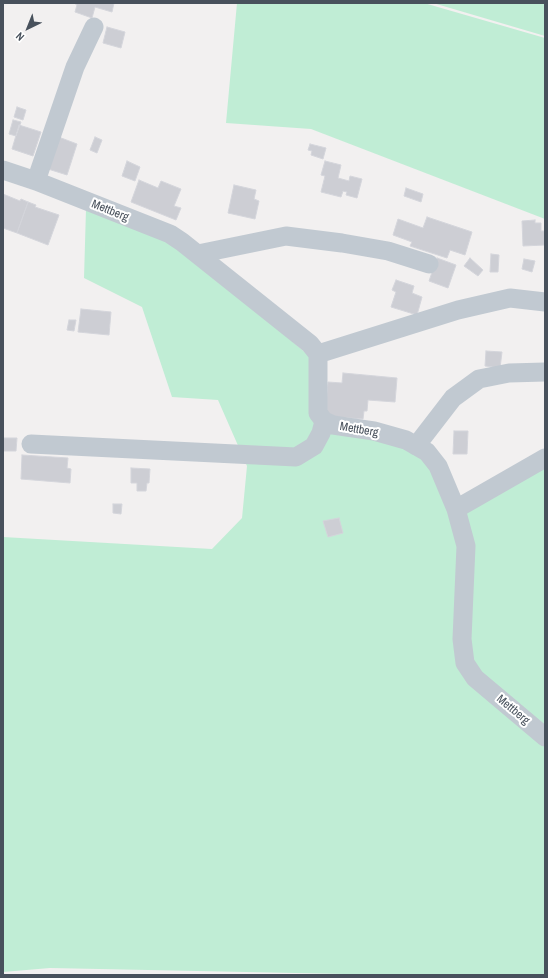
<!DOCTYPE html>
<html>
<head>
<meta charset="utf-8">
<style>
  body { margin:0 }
  #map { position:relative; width:548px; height:978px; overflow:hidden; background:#f2f0f0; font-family:"Archivo Narrow",sans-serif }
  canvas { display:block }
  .frame { position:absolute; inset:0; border:4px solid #48515c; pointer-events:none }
  .north { position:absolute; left:8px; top:8px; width:40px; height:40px; -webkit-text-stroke:3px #fff; paint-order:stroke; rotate:223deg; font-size:11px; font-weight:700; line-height:16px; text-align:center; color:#48515c }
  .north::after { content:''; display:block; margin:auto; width:14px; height:18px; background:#48515c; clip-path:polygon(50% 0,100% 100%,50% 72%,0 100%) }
</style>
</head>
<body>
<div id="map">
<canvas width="548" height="978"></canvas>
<div class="frame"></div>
<div class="north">N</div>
</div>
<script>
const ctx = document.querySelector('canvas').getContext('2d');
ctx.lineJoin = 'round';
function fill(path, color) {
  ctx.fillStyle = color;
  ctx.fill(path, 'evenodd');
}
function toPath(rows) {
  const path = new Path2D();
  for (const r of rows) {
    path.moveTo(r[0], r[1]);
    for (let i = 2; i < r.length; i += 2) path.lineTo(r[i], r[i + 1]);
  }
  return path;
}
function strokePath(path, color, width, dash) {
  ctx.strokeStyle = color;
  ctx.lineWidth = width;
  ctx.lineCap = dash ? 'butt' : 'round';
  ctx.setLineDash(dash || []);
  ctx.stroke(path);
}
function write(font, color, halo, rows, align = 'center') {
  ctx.font = font + ' "Archivo Narrow",sans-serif';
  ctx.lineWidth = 4;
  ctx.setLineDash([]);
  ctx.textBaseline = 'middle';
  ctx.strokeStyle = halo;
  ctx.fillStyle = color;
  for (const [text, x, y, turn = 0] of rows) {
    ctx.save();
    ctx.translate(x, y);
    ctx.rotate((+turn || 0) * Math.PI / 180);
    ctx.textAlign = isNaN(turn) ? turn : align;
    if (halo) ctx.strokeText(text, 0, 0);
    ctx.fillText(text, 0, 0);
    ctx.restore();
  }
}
fill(toPath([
  [237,3,424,3,545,38,545,219,311,129,226,123],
  [433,3,545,3,545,36],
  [86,209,176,243,313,359,312,410,404,445,435,469,461,546,462,664,545,742,545,975,393,975,50,968,3,972,3,537,212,549,242,518,247,466,218,400,172,397,142,307,84,278],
  [545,468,545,733,468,662,462,512]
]), '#c0edd5');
const building = toPath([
  [74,3,114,3,112,12,95,7,92,18,75,12,77,5,74,3],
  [107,27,125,32,121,48,103,43,107,27],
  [17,107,26,110,23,120,14,117,17,107],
  [13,120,21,122,16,136,9,134,13,120],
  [19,125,41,132,33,156,12,149,19,125],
  [56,136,77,144,67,175,45,168,56,136],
  [95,137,102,140,97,153,90,150,95,137],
  [310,144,326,148,323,159,311,155,312,151,308,150,310,144],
  [127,161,140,167,135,181,122,176,127,161],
  [325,161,341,165,338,178,349,181,350,176,362,179,357,198,346,195,347,192,343,191,341,197,321,192,325,176,321,175,325,161],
  [139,180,158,188,161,181,181,189,174,206,181,208,176,220,131,202,139,180],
  [234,185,256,190,254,199,259,201,255,219,228,213,234,185],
  [406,188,423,194,421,202,404,196,406,188],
  [3,194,20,201,21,199,28,202,17,233,3,228,3,194],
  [28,202,36,205,35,207,59,215,48,245,17,233,28,202],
  [427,217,472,232,465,255,450,250,447,258,410,246,412,242,393,235,398,219,423,228,427,217],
  [535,220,535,223,541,223,541,231,545,231,545,245,523,246,522,221,535,220],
  [491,254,499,255,498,272,490,272,491,254],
  [437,258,456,265,448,288,429,281,437,258],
  [470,258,483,270,478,276,464,266,470,258],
  [524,259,535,261,532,272,522,269,524,259],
  [396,280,414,286,412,293,422,297,417,315,391,307,396,292,392,290,396,280],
  [81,309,111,312,109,335,78,332,81,309],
  [69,320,76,320,74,331,67,330,69,320],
  [486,351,502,352,500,368,485,366,486,351],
  [343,373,397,378,395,402,368,400,367,411,364,411,363,419,325,416,328,382,342,383,343,373],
  [454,431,468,431,467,454,453,454,454,431],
  [3,438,17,438,16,451,3,451,3,438],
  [22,455,68,458,67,468,71,469,70,483,21,479,22,455],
  [131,468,150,469,149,483,147,483,146,491,137,491,137,483,131,483,131,468],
  [113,504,122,504,121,514,113,513,113,504],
  [339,518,343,533,328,537,323,521,339,518]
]);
fill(building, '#cdced4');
strokePath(building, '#d4d5db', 1);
strokePath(toPath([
  [3,170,36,181,170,234,182,242,310,344,318,354,318,413,324,421,333,425,374,431,406,440,427,452,438,466,456,509,466,546,462,639,465,663,475,678,545,737],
  [36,181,75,67,94,27],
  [198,254,286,236,342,243,388,251,429,264],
  [318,354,458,310,510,298,545,302],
  [31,444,296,457,314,446,321,433,324,421],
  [416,446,453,398,479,379,509,373,545,372],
  [456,509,545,458]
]), '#c1c9d1', 19);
write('12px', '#48515c', '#fff', [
  ["Mettberg",110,211,22],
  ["Mettberg",359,430,10],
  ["Mettberg",513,710,40]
]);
</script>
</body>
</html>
